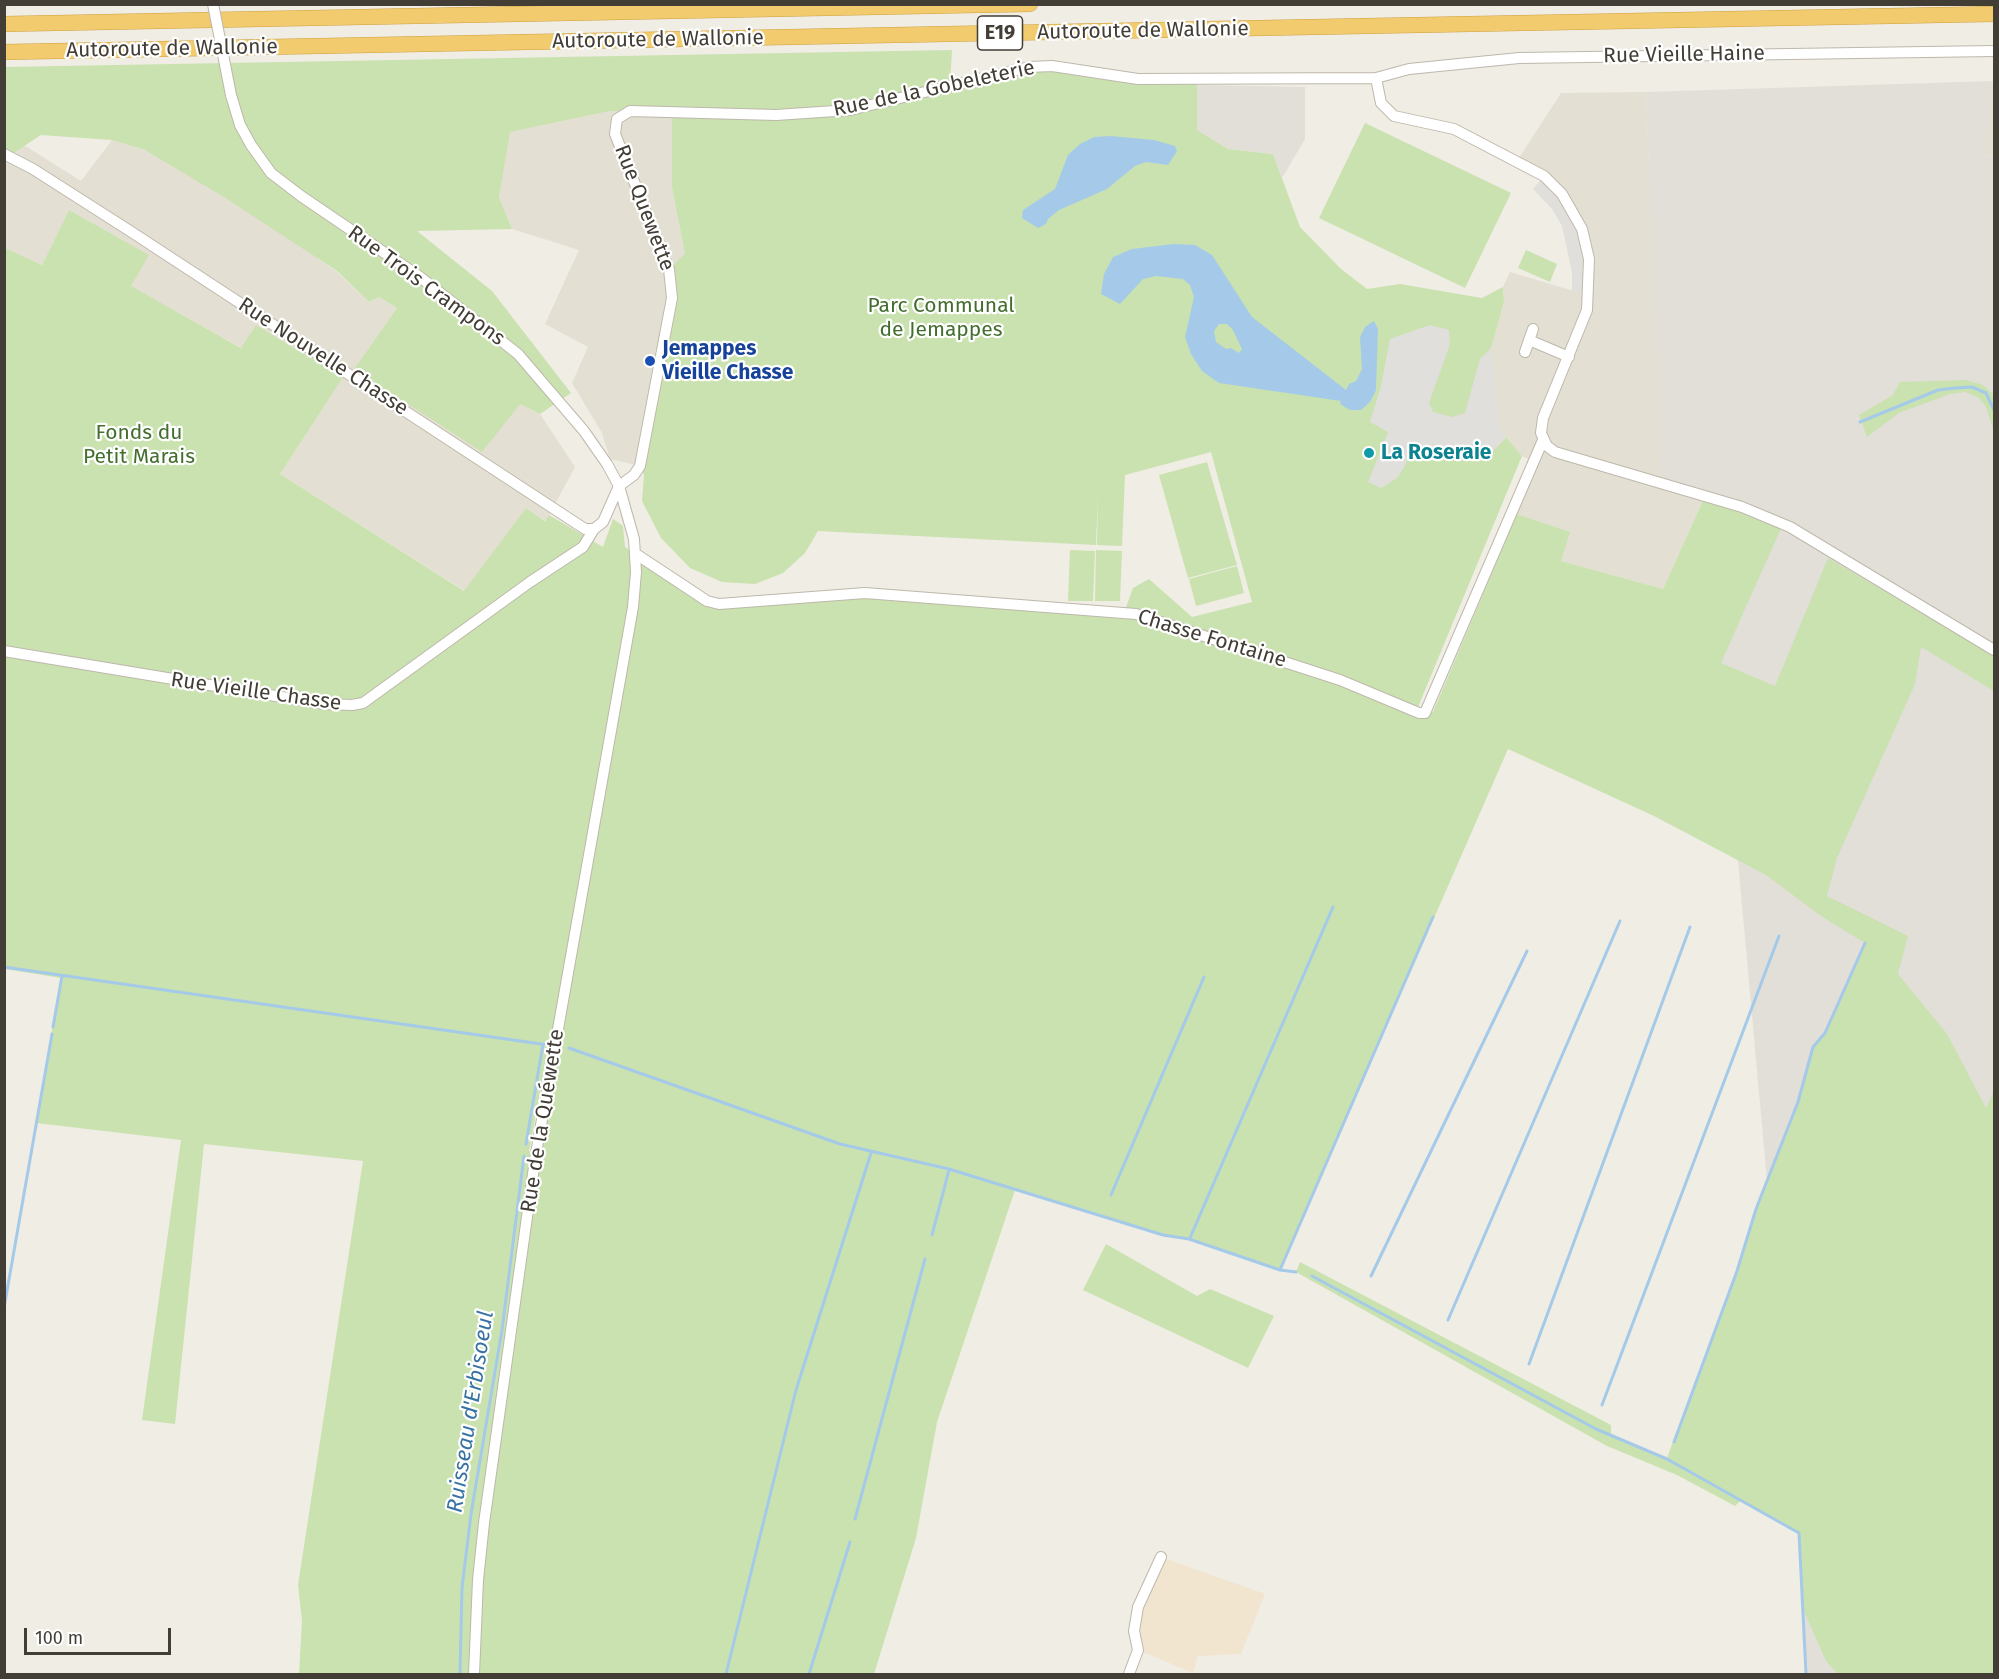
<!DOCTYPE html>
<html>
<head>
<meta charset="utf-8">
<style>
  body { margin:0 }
  #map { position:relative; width:1999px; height:1679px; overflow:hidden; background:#f0ede4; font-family:"Fira Sans",sans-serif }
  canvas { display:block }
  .frame { position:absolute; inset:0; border:6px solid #423d35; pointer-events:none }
  .scale { position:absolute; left:24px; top:1628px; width:147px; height:27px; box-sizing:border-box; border:3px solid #423d35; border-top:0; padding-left:8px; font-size:18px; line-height:21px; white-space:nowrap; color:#423d35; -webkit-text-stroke:4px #fff; paint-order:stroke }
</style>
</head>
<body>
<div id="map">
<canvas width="1999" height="1679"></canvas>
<div class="frame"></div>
<div class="scale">100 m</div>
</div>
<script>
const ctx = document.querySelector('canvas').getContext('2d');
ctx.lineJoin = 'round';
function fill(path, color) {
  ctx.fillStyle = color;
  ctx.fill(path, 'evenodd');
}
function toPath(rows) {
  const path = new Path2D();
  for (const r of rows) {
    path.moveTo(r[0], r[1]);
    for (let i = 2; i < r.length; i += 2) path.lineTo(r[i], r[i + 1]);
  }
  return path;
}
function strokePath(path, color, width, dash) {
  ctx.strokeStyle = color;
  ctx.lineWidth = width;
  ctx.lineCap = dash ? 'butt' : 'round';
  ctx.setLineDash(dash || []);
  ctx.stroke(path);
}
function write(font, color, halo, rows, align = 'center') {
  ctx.font = font + ' "Fira Sans",sans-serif';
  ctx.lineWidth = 4.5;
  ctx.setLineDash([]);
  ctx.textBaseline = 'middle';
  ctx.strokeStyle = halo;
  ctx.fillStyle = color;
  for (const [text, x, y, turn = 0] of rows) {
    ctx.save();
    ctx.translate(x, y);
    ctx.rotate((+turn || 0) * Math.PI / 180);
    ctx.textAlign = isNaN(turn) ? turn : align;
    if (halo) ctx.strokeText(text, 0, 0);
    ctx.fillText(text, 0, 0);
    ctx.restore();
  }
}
fill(toPath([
  [1993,81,1994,156,1983,155,1989,103],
  [1646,92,1654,283,1705,496,1663,589,1561,561,1569,532,1517,514,1538,463,1522,456,1500,430,1491,348,1504,302,1503,287,1510,272,1584,294,1547,178,1517,161,1561,93],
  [610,111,672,113,672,188,685,254,672,286,640,466,610,459,602,433,572,383,588,347,545,324,579,250,512,229,499,197,509,132],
  [112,140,145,150,168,163,275,228,337,272,369,302,379,297,397,308,354,369,520,404,540,414,575,467,546,521,526,508,465,591,280,474,342,377,256,325,242,348,130,286,148,255,69,210,42,265,5,248,5,154,9,156,24,145,81,181]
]), '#e4dfd3');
fill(toPath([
  [1161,1557,1265,1594,1241,1654,1198,1656,1193,1673,1138,1650,1138,1607]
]), '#f1e5d0');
fill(toPath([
  [1993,81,1983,155,1994,156,1994,1674,1806,1674,1799,1533,1720,663,1777,535,1705,496,1661,483,1646,92],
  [1197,85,1305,87,1305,139,1282,178,1273,154,1228,149,1197,130]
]), '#e2dfd9');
fill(toPath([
  [952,50,950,86,849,113,1029,69,1197,80,1197,130,1228,149,1273,154,1300,227,1341,269,1367,289,1400,284,1482,298,1503,287,1504,302,1491,348,1500,430,1522,456,1418,707,1433,712,1517,514,1570,532,1561,561,1663,589,1705,496,1783,524,1721,663,1775,686,1828,558,1994,656,1994,691,1921,647,1915,684,1837,858,1827,896,1908,936,1898,974,1947,1034,1986,1108,1994,1091,1994,1674,1838,1674,1826,1661,1803,1609,1799,1533,1741,1500,1735,1506,1677,1475,1607,1446,1296,1272,1300,1262,1611,1425,1611,1435,1667,1458,1737,1271,1756,1209,1798,1102,1813,1047,1825,1033,1865,943,1821,916,1766,875,1654,816,1508,749,1280,1270,1189,1239,1163,1235,1015,1190,937,1422,916,1538,874,1674,299,1674,302,1621,298,1585,363,1161,204,1144,175,1424,142,1420,181,1140,36,1123,61,978,5,969,5,248,42,265,69,210,149,255,131,286,241,348,256,325,343,377,280,474,464,591,526,508,545,521,549,515,603,547,613,519,623,526,625,547,707,601,833,595,1124,613,1133,588,1149,579,1192,617,1252,602,1211,452,1125,475,1122,546,1097,545,1098,495,1096,545,818,531,805,553,783,573,755,584,722,582,690,568,661,538,642,501,644,475,640,466,672,298,669,269,685,254,672,188,672,112,610,111,510,132,499,197,512,229,417,231,492,291,571,393,540,414,520,404,482,452,354,369,397,308,379,297,369,302,337,271,227,199,145,150,112,140,41,135,9,156,5,154,5,67],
  [549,1045,554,1046,536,1153,529,1151],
  [1365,123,1511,193,1465,288,1319,218],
  [1526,250,1557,264,1550,282,1518,268],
  [1966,380,1983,385,1994,395,1994,432,1986,407,1979,398,1965,392,1950,394,1899,413,1867,437,1859,415,1893,395,1900,382],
  [1207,462,1237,565,1188,578,1159,475],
  [1070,550,1095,551,1093,601,1068,601],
  [1096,550,1122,551,1120,601,1095,601],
  [1237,566,1244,593,1196,606,1189,579],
  [1106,1244,1197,1296,1210,1289,1274,1316,1248,1368,1083,1290]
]), '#c9e2b0');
fill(toPath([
  [1544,176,1587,242,1585,294,1572,291,1572,272,1562,226,1552,209,1533,189],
  [1430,325,1449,330,1450,344,1429,403,1433,412,1452,417,1465,413,1480,359,1491,348,1500,430,1506,438,1486,458,1422,449,1410,451,1405,466,1397,478,1381,488,1368,482,1388,432,1370,422,1381,386,1390,339]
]), '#e1dfdc');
fill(toPath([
  [1110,136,1154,140,1175,146,1177,151,1168,165,1146,162,1135,166,1107,189,1059,210,1048,219,1046,224,1038,228,1022,218,1023,210,1055,189,1068,155,1080,144,1094,137],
  [1174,244,1195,245,1212,255,1252,317,1346,390,1349,384,1356,381,1362,369,1360,337,1365,327,1374,321,1378,329,1376,390,1370,402,1361,410,1350,410,1340,404,1341,401,1219,383,1202,371,1191,354,1185,337,1194,297,1190,285,1183,279,1156,276,1143,279,1120,304,1101,294,1104,274,1113,257,1132,249],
  [1219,324,1227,324,1233,330,1242,349,1239,353,1231,348,1226,349,1216,342,1214,331]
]), '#a5cae9');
strokePath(toPath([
  [1860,422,1938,390,1955,388,1972,387,1986,393,1994,410],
  [4,967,548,1045],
  [53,1027,62,976],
  [569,1048,840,1144,949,1169,1163,1235,1189,1239,1280,1270,1296,1272],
  [526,1144,543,1044],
  [1111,1195,1204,977],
  [932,1235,949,1170],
  [1190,1238,1333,907],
  [1280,1270,1433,917],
  [1312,1276,1596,1429,1667,1459,1799,1533,1806,1674],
  [1371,1276,1527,951],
  [4,1308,52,1034],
  [1448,1320,1620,921],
  [1529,1364,1690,927],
  [1602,1405,1779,936],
  [1674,1442,1737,1271,1756,1209,1798,1102,1813,1047,1825,1033,1865,943],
  [855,1519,925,1259],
  [460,1674,462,1588,471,1514,502,1330,524,1156],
  [726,1674,796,1390,871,1153],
  [809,1674,850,1542]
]), '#a5cae9', 3);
const minor = toPath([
  [1376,78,1381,103,1394,116,1454,129,1544,176,1562,194,1582,229,1589,259,1587,310,1543,418,1541,433,1547,446,1555,452,1742,507,1790,527,1994,650],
  [231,95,240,125,251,145,271,173,301,196,420,277,518,354,584,431,607,464,619,486,634,539,636,572,633,607,536,1153,484,1523,478,1580,474,1674],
  [4,154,33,169,130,231,585,529,594,529,603,522,619,486],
  [1529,340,1569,357],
  [1525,352,1533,329],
  [619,486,634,475,640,466,672,298,669,269,615,134,617,119,630,111,776,115,850,110,1029,67,1052,66,1138,79,1376,78,1409,69,1519,58,1994,51],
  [636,554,707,601,719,604,865,593,1136,614,1340,680,1419,713,1425,713,1543,440],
  [4,651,324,704,352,705,363,703,530,582,583,547,594,529],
  [1129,1674,1138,1650,1134,1631,1138,1607,1161,1557]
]);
const highway = toPath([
  [4,24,1030,4],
  [4,52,1994,14]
]);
strokePath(minor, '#beb8ab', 12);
strokePath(highway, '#cfa040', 16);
strokePath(minor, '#fff', 10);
strokePath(highway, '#f1cb6e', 15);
const minorBridge = toPath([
  [213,4,231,95]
]);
strokePath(minorBridge, '#beb8ab', 12, []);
strokePath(minorBridge, '#fff', 10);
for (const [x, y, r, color] of [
  [650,361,6,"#1a4fb4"],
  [1369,453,6,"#0f9aa8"]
]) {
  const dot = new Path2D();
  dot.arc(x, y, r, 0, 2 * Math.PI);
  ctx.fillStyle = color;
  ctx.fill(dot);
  strokePath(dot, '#fff', 2);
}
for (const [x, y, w] of [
  [1000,33,45]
]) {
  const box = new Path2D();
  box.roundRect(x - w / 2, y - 17, w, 34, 4.5);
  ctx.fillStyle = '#fff';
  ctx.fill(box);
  strokePath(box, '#423d35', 1.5);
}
write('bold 20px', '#423d35', null, [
  ["E19",1000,33]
]);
write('21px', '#423d35', '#fff', [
  ["Autoroute de Wallonie",1143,31,-1],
  ["Autoroute de Wallonie",658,40,-1],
  ["Autoroute de Wallonie",172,49,-1],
  ["Rue Vieille Haine",1684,55,-1],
  ["Rue de la Gobeleterie",934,89,-12],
  ["Rue Quewette",644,208,69],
  ["Rue Trois Crampons",426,286,36],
  ["Rue Nouvelle Chasse",323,357,33],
  ["Chasse Fontaine",1212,639,17],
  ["Rue Vieille Chasse",256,692,8],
  ["Rue de la Quéwette",543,1121,-81]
]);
write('21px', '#436e2e', '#fff', [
  ["Parc Communal",941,306],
  ["de Jemappes",941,330],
  ["Fonds du",139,433],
  ["Petit Marais",139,457]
]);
write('bold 21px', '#164399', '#fff', [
  ["Jemappes",662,349],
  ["Vieille Chasse",662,373]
], 'left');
write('bold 21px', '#0d838f', '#fff', [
  ["La Roseraie",1381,453]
], 'left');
write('italic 22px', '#3872a3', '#fff', [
  ["Ruisseau d'Erbisoeul",471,1412,-81]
]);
</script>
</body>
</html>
